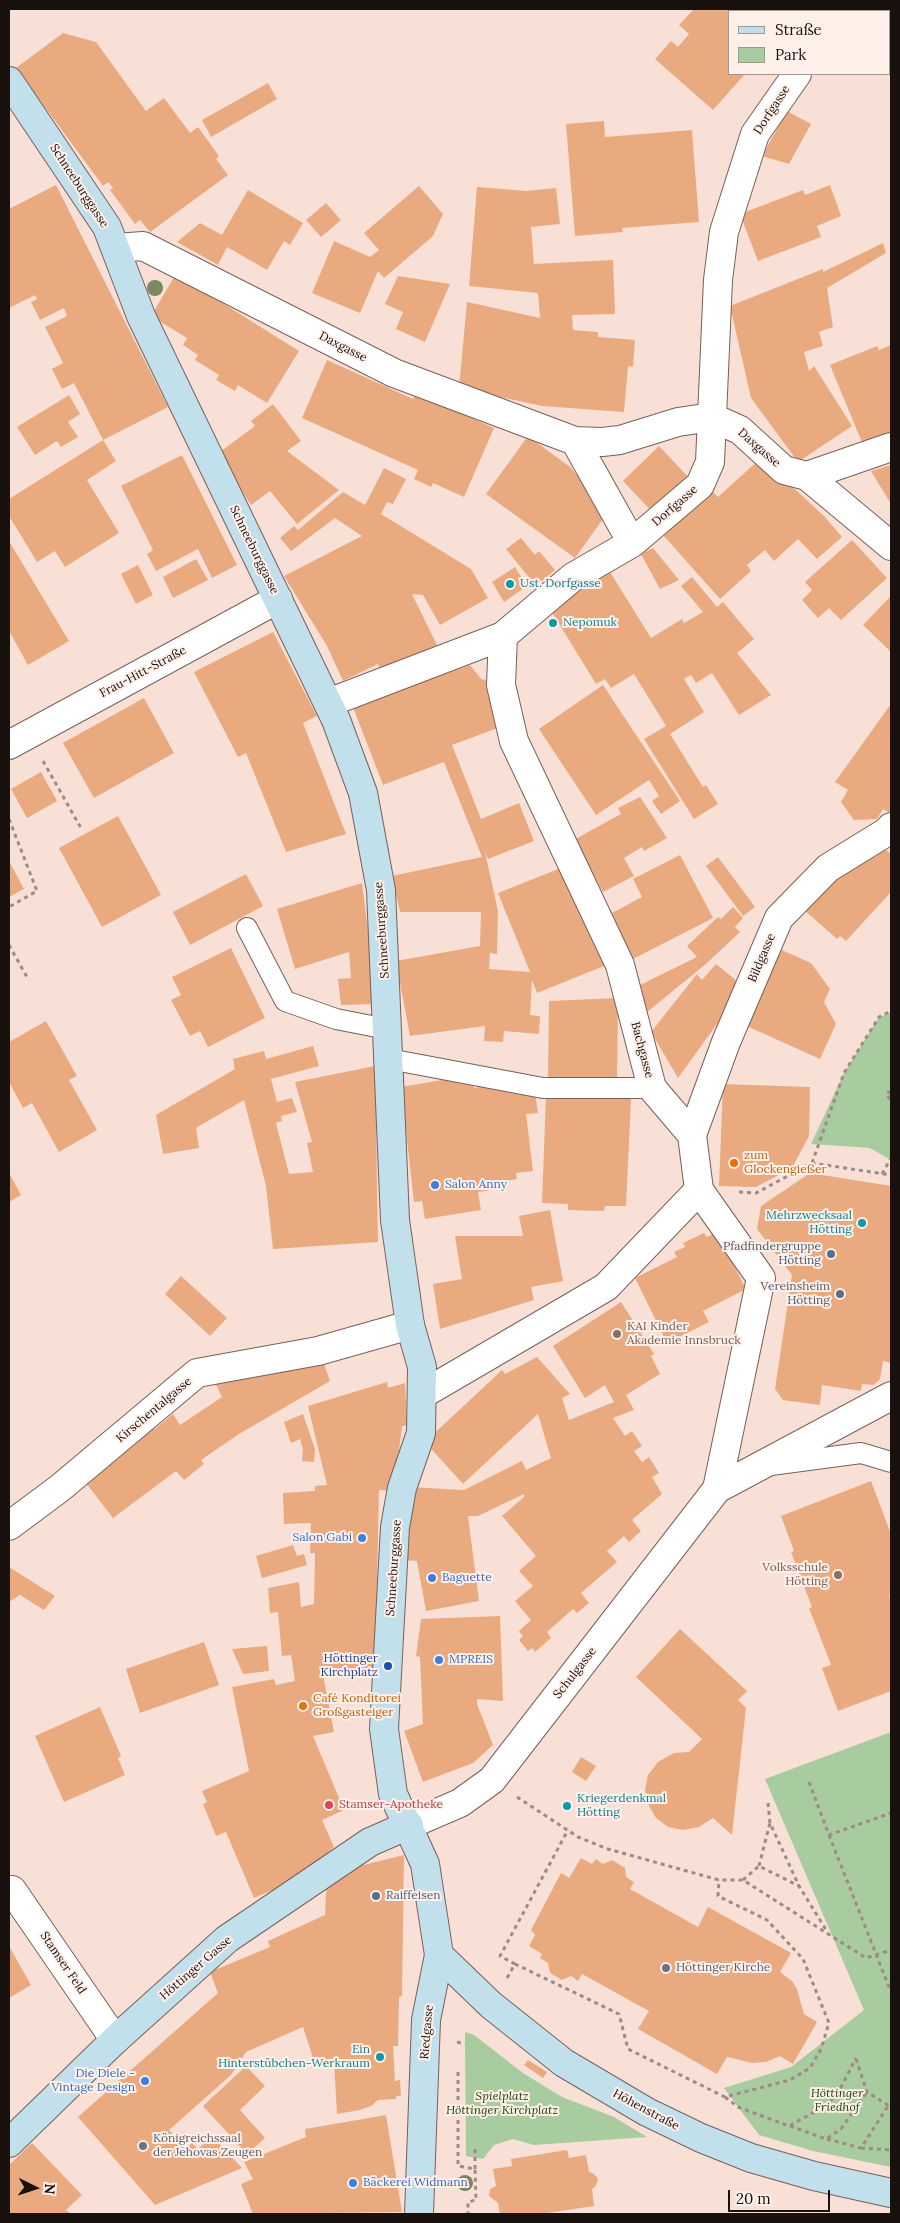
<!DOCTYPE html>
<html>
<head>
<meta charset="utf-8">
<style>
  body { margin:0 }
  #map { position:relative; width:900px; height:2223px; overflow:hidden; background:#f9e0d7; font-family:Lora,serif }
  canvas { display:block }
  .frame { position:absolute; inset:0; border:10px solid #19110e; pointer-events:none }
  .legend { position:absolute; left:728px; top:10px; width:162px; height:65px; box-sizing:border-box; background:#fff0ea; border:1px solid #a39792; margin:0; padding:6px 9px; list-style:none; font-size:15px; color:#19110e }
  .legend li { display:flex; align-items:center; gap:10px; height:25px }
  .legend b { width:25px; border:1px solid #a39792 }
  .north { position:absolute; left:10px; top:2163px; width:50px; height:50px; -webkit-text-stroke:4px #fff0ea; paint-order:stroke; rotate:94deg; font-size:14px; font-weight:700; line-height:20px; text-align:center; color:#19110e }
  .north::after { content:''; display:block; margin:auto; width:18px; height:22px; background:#19110e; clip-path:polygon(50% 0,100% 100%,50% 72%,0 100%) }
  .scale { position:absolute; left:728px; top:2190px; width:102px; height:22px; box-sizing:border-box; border:2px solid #19110e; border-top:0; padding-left:6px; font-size:15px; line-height:18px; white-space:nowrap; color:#19110e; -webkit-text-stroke:4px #fff0ea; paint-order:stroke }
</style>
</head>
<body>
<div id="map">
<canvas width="900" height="2223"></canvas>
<div class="frame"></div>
<ul class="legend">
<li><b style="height:6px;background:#c2dfec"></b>Straße</li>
<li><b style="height:14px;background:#a8cb9f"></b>Park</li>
</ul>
<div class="north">N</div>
<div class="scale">20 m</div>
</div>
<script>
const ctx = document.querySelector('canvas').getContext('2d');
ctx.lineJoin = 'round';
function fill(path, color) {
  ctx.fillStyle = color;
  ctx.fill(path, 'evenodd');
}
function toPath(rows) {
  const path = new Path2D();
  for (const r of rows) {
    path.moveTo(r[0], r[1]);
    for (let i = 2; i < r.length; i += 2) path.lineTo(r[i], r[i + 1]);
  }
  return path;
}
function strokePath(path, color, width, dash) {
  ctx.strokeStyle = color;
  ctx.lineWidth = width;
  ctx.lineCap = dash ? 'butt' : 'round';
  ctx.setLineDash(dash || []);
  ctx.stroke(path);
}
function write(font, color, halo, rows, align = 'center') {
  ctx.font = font + ' Lora,serif';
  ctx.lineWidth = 4;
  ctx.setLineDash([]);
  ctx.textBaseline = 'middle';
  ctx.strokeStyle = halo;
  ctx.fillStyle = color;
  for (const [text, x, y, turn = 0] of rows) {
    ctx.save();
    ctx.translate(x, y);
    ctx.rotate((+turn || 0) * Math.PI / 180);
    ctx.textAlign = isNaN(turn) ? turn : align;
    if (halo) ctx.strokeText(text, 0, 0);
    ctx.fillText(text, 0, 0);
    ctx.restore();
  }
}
fill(toPath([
  [891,1013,891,1160,870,1148,811,1144,844,1073,879,1017],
  [891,1732,891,2167,813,2151,759,2135,724,2088,791,2067,864,2010,765,1779],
  [465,2032,474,2035,523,2073,562,2097,614,2117,647,2137,534,2145,513,2139,494,2145,483,2159,466,2156]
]), '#a8cb9f');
fill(toPath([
  [694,9,818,9,815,11,729,11,729,74,745,74,713,110,655,59,671,41,678,47,689,34,679,25],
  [854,9,891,9,891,51,889,47,889,11,856,11],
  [63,33,96,42,146,111,164,98,190,133,198,127,219,156,216,159,228,175,150,232,140,220,135,224,110,190,113,188,108,182,103,186,16,68],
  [268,83,277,99,211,137,202,120],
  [787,111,811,124,789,164,762,156],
  [604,121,605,137,692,130,699,222,622,228,623,232,575,236,566,124],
  [56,185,168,407,103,440,74,383,62,389,52,369,63,363,45,327,67,316,64,308,40,320,31,302,37,299,35,295,9,308,9,209],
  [830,185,841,216,817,226,821,237,758,261,740,214,803,190,805,195],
  [419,186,443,214,433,236,384,278,378,271,360,313,312,293,334,241,370,257,379,250,364,233],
  [477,187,527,191,556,188,560,224,531,227,534,264,613,260,615,314,572,315,573,330,598,332,598,337,635,340,633,367,628,366,624,412,542,406,459,388,467,302,540,318,538,293,469,286],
  [248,190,303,223,290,245,284,241,267,270,227,247,218,265,177,242,200,223,222,235],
  [326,203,341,220,321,237,306,220],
  [883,243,886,253,827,288,833,327,819,332,823,346,804,352,809,371,814,366,852,426,798,462,751,398,730,306,823,269,823,272],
  [176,274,299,351,267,403,238,385,235,391,216,380,219,375,195,360,198,355,183,345,187,338,151,316],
  [398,276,450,284,425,342,396,329,403,312,385,304],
  [891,345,891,441,866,452,830,365,877,346,879,350],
  [327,360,413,399,415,393,494,428,464,497,433,483,431,487,414,479,418,470,302,418],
  [69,395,80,414,68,422,78,437,61,447,57,441,35,455,17,427],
  [273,404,301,441,287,451,339,490,297,524,270,491,251,505,217,454,255,426,251,421],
  [528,436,570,467,608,512,575,558,486,494],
  [103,440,116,461,87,480,119,533,65,567,55,551,37,562,9,516,9,499],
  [659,446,693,482,657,517,623,481],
  [182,455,237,565,212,578,198,549,156,571,147,554,153,550,121,486],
  [761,458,824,516,842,537,817,559,798,539,774,561,765,550,747,565,751,571,720,599,663,535,712,491,718,497],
  [891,465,891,504,871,471],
  [384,468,406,479,393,504,387,502,381,514,471,569,488,598,440,625,423,595,412,594,437,645,381,672,378,664,343,681,327,646,284,576,362,536,335,518,291,551,280,538,294,526,298,530,343,492,365,505],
  [521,538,535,555,539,551,555,570,536,586,506,549],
  [852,540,887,578,841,620,829,608,818,618,802,600,812,590,805,582],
  [9,541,69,641,28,665,9,631],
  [653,548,679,580,660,589,641,554],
  [196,559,208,580,173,598,163,577],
  [138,565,153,595,136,604,121,574],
  [515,567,527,586,504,602,492,582],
  [610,572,651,638,682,619,684,623,703,612,681,586,692,577,717,607,723,602,754,639,737,653,771,695,739,715,712,673,696,683,691,675,684,679,704,712,670,734,703,787,706,785,718,804,694,819,644,739,666,726,634,674,611,688,605,679,596,684,550,609],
  [891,596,891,652,863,625],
  [273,632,317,716,303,723,346,834,286,852,246,753,238,757,194,672],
  [470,665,482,680,485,679,503,726,452,745,481,819,519,803,534,841,488,859,485,852,498,911,497,954,490,953,489,969,530,972,498,893,566,866,609,964,537,993,532,980,530,1015,540,1016,539,1034,504,1031,503,1042,484,1041,485,1026,410,1036,396,961,480,946,481,912,400,912,392,876,482,857,444,762,383,785,353,707,447,670,448,673],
  [603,685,680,801,661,814,652,801,659,796,649,780,596,815,539,729],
  [144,698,174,753,94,798,63,743],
  [891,704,891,811,890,813,883,809,877,819,854,820,841,802,848,790,835,782],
  [41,772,57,801,27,818,11,789],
  [640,797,667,838,644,851,642,847,624,858,634,876,603,892,588,865,584,867,570,842,621,814,618,808],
  [118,816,161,895,102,927,59,848],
  [884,848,891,854,891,892,846,941,840,936,837,939,803,909,837,870],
  [680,855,713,918,633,959,610,914,642,897,633,879],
  [718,857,755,907,743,916,706,866],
  [9,861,24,889,9,897],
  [246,874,263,906,190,945,173,912],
  [362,883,370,946,374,1004,341,1005,338,979,351,978,349,952,295,969,277,909],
  [733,907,743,918,735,927,740,932,707,963,646,1013,638,986,697,957,687,946,718,917,721,919],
  [775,947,811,963,830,989,824,1002,836,1024,820,1059,740,1023],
  [231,948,265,1018,208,1047,200,1031,190,1036,171,1000,181,995,172,977],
  [716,964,737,981,725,1013,678,1078,651,1032,697,974,702,980],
  [618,998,617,1081,548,1080,549,1001],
  [46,1021,77,1076,69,1080,97,1130,59,1152,32,1103,23,1108,9,1082,9,1042],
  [313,1046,319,1066,271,1079,277,1102,292,1098,297,1112,281,1116,282,1121,276,1123,289,1174,313,1172,307,1143,312,1142,295,1082,375,1066,378,1242,273,1249,266,1186,244,1100,196,1128,199,1148,163,1154,156,1115,235,1069,233,1059,264,1051,266,1059],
  [471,1075,474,1088,505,1082,535,1092,538,1113,526,1114,533,1171,516,1173,517,1179,490,1184,491,1190,478,1192,481,1210,425,1219,422,1201,414,1202,401,1087],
  [723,1084,810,1087,809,1136,792,1168,756,1187,719,1186],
  [546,1095,631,1099,626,1206,605,1206,604,1211,568,1210,568,1204,542,1203],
  [9,1173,21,1195,9,1202],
  [810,1173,891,1186,891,1363,883,1361,880,1379,874,1385,862,1384,861,1391,822,1385,820,1405,783,1400,775,1389,792,1275,757,1229,761,1206],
  [550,1210,563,1281,531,1287,534,1300,440,1329,433,1284,462,1279,455,1236,523,1236,519,1216],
  [717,1232,746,1289,703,1311,709,1322,667,1343,635,1278,677,1257,674,1252,685,1247,683,1243,704,1233,707,1237],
  [181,1276,227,1318,210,1336,165,1294],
  [621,1302,654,1354,651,1356,660,1374,626,1395,634,1410,613,1418,625,1436,632,1431,642,1446,634,1451,642,1462,649,1457,659,1473,652,1477,662,1494,632,1520,641,1531,629,1542,624,1536,607,1551,617,1562,581,1593,589,1603,577,1613,573,1609,547,1632,551,1638,535,1652,532,1648,528,1651,519,1640,523,1636,519,1631,531,1620,515,1601,533,1586,519,1571,536,1556,502,1516,524,1497,524,1494,478,1516,468,1516,479,1601,426,1611,417,1561,405,1560,409,1487,464,1490,522,1461,526,1470,551,1458,538,1414,463,1484,425,1442,502,1370,505,1374,537,1357,570,1394,562,1398,569,1420,614,1402,605,1385,585,1398,553,1346],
  [323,1361,330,1381,239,1434,201,1460,204,1464,184,1480,176,1471,113,1518,82,1478,152,1424,155,1429,173,1414,180,1425,222,1397,211,1374],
  [387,1382,388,1388,405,1383,407,1425,402,1426,394,1491,379,1490,375,1672,323,1675,334,1732,313,1736,344,1810,322,1820,334,1847,300,1878,254,1898,226,1832,216,1836,203,1804,207,1802,202,1791,249,1771,232,1687,274,1679,276,1685,295,1681,291,1655,282,1656,278,1612,270,1613,268,1588,299,1582,301,1607,314,1604,315,1553,310,1553,311,1523,284,1524,283,1493,315,1491,315,1486,327,1485,308,1406],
  [303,1414,315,1449,314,1462,302,1461,303,1449,300,1439,291,1443,284,1422],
  [871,1481,891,1534,891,1593,889,1594,891,1600,891,1691,838,1711,822,1668,831,1665,809,1608,812,1607,791,1552,794,1551,781,1516],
  [293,1545,297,1556,304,1554,307,1565,262,1578,256,1556],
  [9,1567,55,1596,44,1610,20,1595,9,1602],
  [500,1616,503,1701,477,1699,477,1704,493,1745,473,1763,423,1782,404,1731,423,1724,420,1657,416,1656,421,1619],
  [680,1629,747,1691,738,1700,746,1708,732,1835,713,1818,699,1827,683,1830,668,1827,656,1818,649,1806,645,1790,648,1775,658,1762,674,1753,689,1752,702,1739,636,1677],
  [204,1642,219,1685,140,1713,126,1669],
  [267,1646,269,1671,243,1674,232,1649],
  [100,1707,121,1756,118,1758,125,1775,64,1802,35,1736],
  [581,1757,596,1766,586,1781,572,1772],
  [404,1855,402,1996,399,1997,398,2046,393,2046,395,2081,400,2080,401,2096,396,2096,396,2099,378,2100,371,2106,360,2110,337,2114,334,2061,314,2061,303,2027,246,2052,231,2075,169,2130,186,2148,192,2143,198,2149,212,2136,242,2168,155,2205,78,2117,218,1993,210,1972,270,1947,268,1941,325,1915,327,1874],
  [581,1858,592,1864,596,1859,603,1864,612,1860,625,1868,626,1877,634,1882,630,1889,698,1927,708,1907,791,1953,780,1972,792,1981,797,1989,804,2014,817,2022,793,2064,780,2056,766,2062,752,2063,727,2057,717,2074,638,2029,649,2011,582,1974,578,1981,571,1976,562,1980,550,1973,548,1963,540,1958,542,1954,529,1946,535,1935,531,1930,561,1873,569,1878],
  [9,1946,31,1985,9,1998],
  [528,2060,547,2072,543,2078,524,2065],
  [246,2066,265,2086,240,2110,265,2138,247,2154,203,2106],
  [386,2115,402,2212,253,2214,241,2184,253,2179,244,2162,306,2137,305,2129],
  [32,2143,82,2195,66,2210,71,2214,9,2214,9,2165],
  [567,2150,569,2158,586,2155,589,2172,594,2174,598,2179,596,2186,592,2189,594,2206,540,2214,500,2214,498,2203,489,2196,490,2189,496,2186,493,2169,512,2166,511,2159]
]), '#eaaa7f');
const lane = toPath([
  [247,928,285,1001,336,1019,387,1029],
  [389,1059,543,1088,652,1088],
  [771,1465,861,1453,891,1462]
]);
const street = toPath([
  [840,11,841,9],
  [116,248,143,246,394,373,575,441,602,442,620,440,678,422,711,417,740,430,784,470,807,476,891,546],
  [575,441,632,543],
  [807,476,891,447],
  [328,703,503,636,573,577,632,543,700,485,710,462,718,280,724,232,755,134,797,74],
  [9,745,278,599],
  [692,1135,726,1042,779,918,828,868,888,831,891,827],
  [699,1190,761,1278,717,1489],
  [423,1394,606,1287,699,1190,692,1135,652,1088,620,965,514,741,501,685,503,636],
  [9,1526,60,1488,197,1373,318,1351,410,1325],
  [409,1825,460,1803,492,1780,717,1489,891,1396],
  [9,1891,12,1890,115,2040]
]);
const secondary = toPath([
  [9,81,107,227,141,316,336,720,363,793,381,890,395,1220,410,1325,422,1367,421,1433,402,1488,395,1527,384,1729,393,1794,425,1864,439,1955,426,2020,419,2214],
  [439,1955,491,2005,564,2063,647,2112,701,2138,751,2158,814,2176,891,2193],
  [9,2143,115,2040,227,1939,370,1842,409,1825]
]);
strokePath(lane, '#766159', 22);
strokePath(street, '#766159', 30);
strokePath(secondary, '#766159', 30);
strokePath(toPath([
  [43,761,81,828],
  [9,819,37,891,9,907],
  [9,945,27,977],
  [891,1093,887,1092,891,1104],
  [812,1163,844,1073,879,1017,891,1011],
  [882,1174,891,1158],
  [739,1192,756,1193,812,1163,891,1175],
  [809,1782,829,1835,891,1813],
  [517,1797,578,1837,608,1849,719,1880,743,1880,866,1958,891,1950],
  [768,1803,770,1823,799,1886,828,1933],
  [829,1835,891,1992],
  [759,1866,770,1823],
  [743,1880,759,1866,799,1886],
  [515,1964,619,2014,628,2049,725,2097,790,2080,810,2068,821,2049,829,2023,803,1959,767,1920,718,1896,719,1880],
  [507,1978,515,1964,500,1956,568,1830],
  [457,2042,465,2044],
  [856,2059,867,2092,891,2107],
  [458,2072,458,2166,475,2169,476,2200,468,2202,468,2214],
  [725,2097,738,2107,789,2126,825,2106,838,2093,856,2058],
  [790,2126,826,2139,841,2129,867,2092],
  [827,2139,861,2148,888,2106],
  [861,2148,891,2150],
  [475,2169,475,2149]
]), '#9d8b84', 3, [4, 4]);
strokePath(lane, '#fff', 20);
strokePath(street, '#fff', 28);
strokePath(secondary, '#c2dfec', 28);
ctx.fillStyle = '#7a8762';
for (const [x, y] of [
  [155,288],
  [465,2183]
]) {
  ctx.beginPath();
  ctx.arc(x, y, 8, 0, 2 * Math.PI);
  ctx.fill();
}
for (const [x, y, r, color] of [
  [510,584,5,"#0f9aa8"],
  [553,623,5,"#0f9aa8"],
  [734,1163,5,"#e8710a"],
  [435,1185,5,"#3f7fe0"],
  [862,1223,5,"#0f9aa8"],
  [831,1254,5,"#5c6f8a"],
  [840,1294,5,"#5c6f8a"],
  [617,1334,5,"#8d6e63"],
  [362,1538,5,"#3f7fe0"],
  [838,1575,5,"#8d6e63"],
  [432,1578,5,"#3f7fe0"],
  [439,1660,5,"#3f7fe0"],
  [388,1666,5,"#1a4fb4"],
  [303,1706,5,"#e8710a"],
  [329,1805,5,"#e0444e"],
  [567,1806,5,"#0f9aa8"],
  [376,1896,5,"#5c6f8a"],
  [666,1968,5,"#6b7280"],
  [380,2057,5,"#0f9aa8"],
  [145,2081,5,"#3f7fe0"],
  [143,2146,5,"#6b7280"],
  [353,2183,5,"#3f7fe0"]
]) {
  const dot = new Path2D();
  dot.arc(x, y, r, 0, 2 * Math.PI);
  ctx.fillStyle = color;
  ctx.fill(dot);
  strokePath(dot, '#fff0ea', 2);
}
write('12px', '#19110e', '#fff0ea', [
  ["Dorfgasse",772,110,-57],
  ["Schneeburggasse",79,186,57],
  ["Daxgasse",343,347,27],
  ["Daxgasse",759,448,41],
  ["Dorfgasse",675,506,-41],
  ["Schneeburggasse",254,550,64],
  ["Frau-Hitt-Straße",143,672,-28],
  ["Schneeburggasse",382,930,-94],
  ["Bildgasse",762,958,-67],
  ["Bachgasse",642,1050,75],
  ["Kirschentalgasse",154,1410,-40],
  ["Schneeburggasse",394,1568,-86],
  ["Schulgasse",575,1673,-52],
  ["Stamser Feld",63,1963,56],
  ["Höttinger Gasse",196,1968,-41],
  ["Riedgasse",427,2032,-85],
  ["Höhenstraße",646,2110,28]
]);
write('12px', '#0d838f', '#fff0ea', [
  ["Ust. Dorfgasse",520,584],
  ["Nepomuk",563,623],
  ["Mehrzwecksaal",852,1216,"right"],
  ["Hötting",852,1230,"right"],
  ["Kriegerdenkmal",577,1799],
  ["Hötting",577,1813],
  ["Ein",370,2050,"right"],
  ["Hinterstübchen-Werkraum",370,2064,"right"]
], 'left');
write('12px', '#c56008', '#fff0ea', [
  ["zum",744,1156],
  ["Glockengießer",744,1170],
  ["Café Konditorei",313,1699],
  ["Großgasteiger",313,1713]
], 'left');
write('12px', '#366cbe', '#fff0ea', [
  ["Salon Anny",445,1185],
  ["Salon Gabi",352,1538,"right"],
  ["Baguette",442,1578],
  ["MPREIS",449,1660],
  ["Die Diele -",135,2074,"right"],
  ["Vintage Design",135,2088,"right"],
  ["Bäckerei Widmann",363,2183]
], 'left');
write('12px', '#4e5e75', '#fff0ea', [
  ["Pfadfindergruppe",821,1247],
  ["Hötting",821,1261],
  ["Vereinsheim",830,1287],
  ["Hötting",830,1301],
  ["Raiffeisen",386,1896,"left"]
], 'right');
write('12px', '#785e54', '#fff0ea', [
  ["KAI Kinder",627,1327],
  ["Akademie Innsbruck",627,1341],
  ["Volksschule",828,1568,"right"],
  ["Hötting",828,1582,"right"]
], 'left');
write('12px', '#164399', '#fff0ea', [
  ["Höttinger",378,1659],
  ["Kirchplatz",378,1673]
], 'right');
write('12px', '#be3a42', '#fff0ea', [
  ["Stamser-Apotheke",339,1805]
], 'left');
write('12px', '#5b616d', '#fff0ea', [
  ["Höttinger Kirche",676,1968],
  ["Königreichssaal",153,2139],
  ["der Jehovas Zeugen",153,2153]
], 'left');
write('italic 12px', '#133f03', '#fff0ea', [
  ["Höttinger",837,2094],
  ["Friedhof",837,2108],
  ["Spielplatz",502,2097],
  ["Höttinger Kirchplatz",502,2111]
]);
</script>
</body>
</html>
